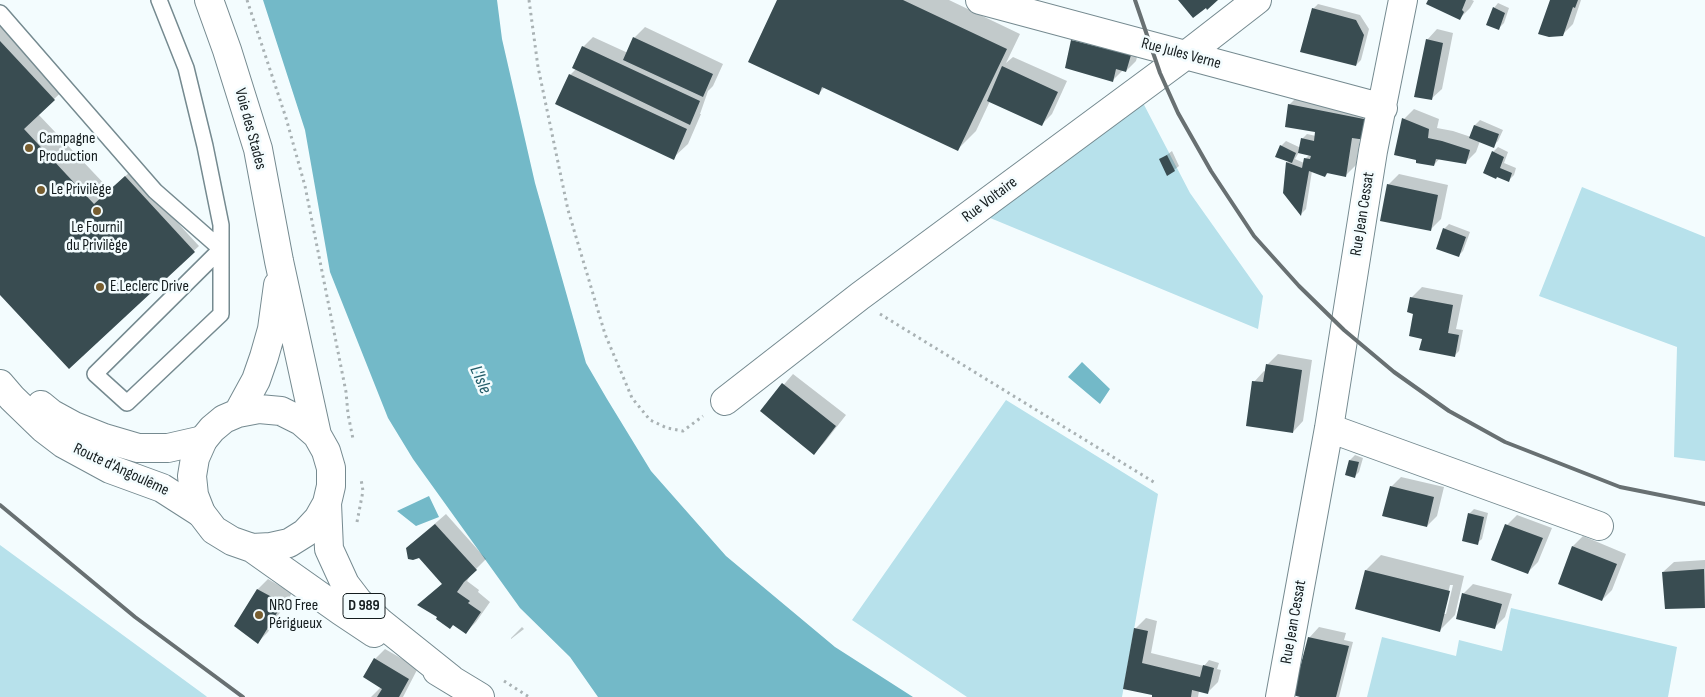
<!DOCTYPE html>
<html>
<head>
<meta charset="utf-8">
<style>
  body { margin:0 }
  canvas { display:block; background:#f3fcfe }
</style>
</head>
<body>
<canvas width="1705" height="697"></canvas>
<script>
const ctx = document.querySelector('canvas').getContext('2d');
ctx.lineJoin = 'round';
function fill(path, color) {
  ctx.fillStyle = color;
  ctx.fill(path, 'evenodd');
}
function toPath(rows) {
  const path = new Path2D();
  for (const r of rows) {
    path.moveTo(r[0], r[1]);
    for (let i = 2; i < r.length; i += 2) path.lineTo(r[i], r[i + 1]);
  }
  return path;
}
function strokePath(path, color, width, dash) {
  ctx.strokeStyle = color;
  ctx.lineWidth = width;
  ctx.lineCap = dash ? 'butt' : 'round';
  ctx.setLineDash(dash || []);
  ctx.stroke(path);
}
function write(font, color, halo, rows, align = 'center') {
  ctx.font = font + ' "Sofia Sans Condensed",sans-serif';
  ctx.lineWidth = 5;
  ctx.setLineDash([]);
  ctx.textBaseline = 'middle';
  ctx.strokeStyle = halo;
  ctx.fillStyle = color;
  for (const [text, x, y, turn = 0] of rows) {
    ctx.save();
    ctx.translate(x, y);
    ctx.rotate((+turn || 0) * Math.PI / 180);
    ctx.textAlign = isNaN(turn) ? turn : align;
    if (halo) ctx.strokeText(text, 0, 0);
    ctx.fillText(text, 0, 0);
    ctx.restore();
  }
}
fill(toPath([
  [1141,99,1190,193,1263,296,1258,329,983,215],
  [1582,187,1705,237,1705,461,1674,457,1677,347,1539,296],
  [1006,400,1158,494,1122,697,967,697,852,620],
  [0,545,206,696,207,697,0,697],
  [1511,608,1677,647,1668,697,1367,697,1382,637,1456,656,1459,640,1502,651]
]), '#b7e1eb');
fill(toPath([
  [263,0,497,0,502,39,535,183,586,363,607,399,651,471,726,556,835,647,913,697,598,697,570,657,520,608,413,459,388,418,330,272,305,130],
  [1082,362,1110,389,1100,404,1068,377],
  [429,496,439,517,416,526,397,511]
]), '#73b9c8');
fill(toPath([
  [779,0,949,0,1020,34,1006,63,1013,57,1067,81,1052,114,1041,125,990,101,976,131,958,149,825,87,818,94],
  [1429,0,1472,0,1474,1,1470,8,1459,19],
  [1551,0,1581,0,1573,24,1562,35],
  [1498,3,1509,8,1504,23,1499,28,1494,8],
  [1318,4,1360,15,1369,29,1361,60,1356,65,1313,9],
  [0,11,69,85,38,114,110,190,140,163,174,198,164,208,199,246,69,367,0,293],
  [645,27,723,64,713,86,708,91,700,114,701,114,688,144,673,158,570,75,576,69,583,47,593,37,628,53,634,38],
  [1437,29,1453,33,1442,89,1431,99,1427,40],
  [1083,30,1140,45,1136,61,1126,71,1123,70,1113,80,1073,40],
  [1299,95,1379,110,1360,138,1356,165,1346,175,1329,172,1325,176,1312,171,1306,209,1301,214,1287,163,1289,161,1281,146,1286,141,1301,148,1302,139,1307,134,1316,136,1316,131,1289,105],
  [1299,152,1310,154,1305,159,1304,163,1295,159],
  [1414,109,1439,119,1437,128,1453,131,1471,137,1475,125,1480,120,1503,130,1498,141,1493,146,1480,141,1476,152,1465,163,1440,158,1434,165,1404,119],
  [1498,147,1508,152,1504,163,1516,168,1514,175,1509,180,1497,176,1493,152],
  [1172,151,1179,166,1174,170,1160,160],
  [1399,174,1448,185,1441,219,1430,230,1388,185],
  [1449,224,1470,232,1463,251,1458,256,1444,229],
  [1422,287,1463,295,1456,329,1463,330,1459,351,1454,356,1423,338,1415,313,1409,312,1412,297],
  [1278,354,1312,360,1303,421,1293,432,1254,382,1264,371,1266,372,1268,364],
  [793,374,846,415,824,443,814,453,762,410],
  [1355,455,1363,458,1359,472,1354,477,1350,460],
  [1401,477,1444,487,1437,516,1427,526,1391,487],
  [1474,509,1488,513,1482,539,1477,543,1469,514],
  [446,514,486,559,472,573,467,581,479,590,478,592,490,602,476,622,466,632,419,605,443,583,409,546],
  [1517,515,1552,528,1538,562,1528,572,1507,525],
  [1583,536,1626,554,1612,590,1602,600,1573,546],
  [1381,555,1464,576,1455,615,1440,630,1357,608,1366,570],
  [1450,585,1453,585,1446,614,1443,614],
  [1705,560,1705,607,1666,608,1663,572,1674,562],
  [268,579,292,593,268,632,258,642,236,625,258,589],
  [1473,584,1512,594,1505,617,1495,627,1463,594],
  [1146,618,1157,621,1151,653,1204,666,1209,660,1219,663,1217,669,1221,670,1218,682,1207,693,1199,691,1198,697,1153,697,1154,694,1125,688,1135,629],
  [522,627,524,629,511,639,511,638],
  [1319,627,1346,633,1344,640,1353,642,1339,697,1305,697,1309,638],
  [385,649,418,668,403,697,371,697,381,687,375,659]
]), '#0003');
fill(toPath([
  [777,0,903,0,1007,49,958,151,822,87,819,95,748,62],
  [1178,0,1218,0,1207,10,1206,8,1193,18],
  [1428,0,1466,0,1462,10,1464,12,1460,20,1426,4],
  [1550,0,1578,0,1575,8,1573,7,1563,36,1549,37,1538,34],
  [1493,7,1505,13,1499,30,1486,25],
  [1312,8,1356,20,1364,35,1356,66,1300,52],
  [633,37,713,74,703,97,623,60],
  [1426,39,1443,43,1432,100,1414,97],
  [1071,40,1131,55,1126,72,1116,69,1113,82,1065,68],
  [0,41,55,100,24,129,94,204,125,176,195,252,69,369,0,295],
  [582,46,700,101,690,125,572,68],
  [1002,66,1058,92,1042,126,987,101],
  [569,74,687,129,674,160,555,104],
  [1288,104,1369,120,1366,140,1352,138,1346,177,1327,173,1325,177,1309,171,1301,216,1283,193,1286,162,1302,168,1304,158,1310,159,1311,156,1298,153,1301,138,1314,141,1315,132,1285,127],
  [1402,118,1429,129,1428,138,1442,141,1470,150,1466,164,1436,159,1434,166,1416,163,1416,160,1394,155],
  [1474,125,1499,134,1494,148,1469,138],
  [1280,145,1296,153,1292,163,1275,157],
  [1492,151,1504,157,1500,168,1512,173,1509,182,1497,177,1496,179,1483,173],
  [1167,155,1175,171,1167,176,1159,159],
  [1387,184,1438,195,1431,231,1380,221],
  [1443,228,1466,237,1459,257,1436,249],
  [1410,297,1453,305,1448,333,1459,335,1455,357,1419,350,1422,339,1409,336,1413,314,1407,312],
  [1266,364,1302,370,1293,433,1246,426,1252,381,1263,382],
  [782,383,836,426,814,455,760,411],
  [1349,460,1359,462,1355,478,1345,475],
  [1390,486,1434,497,1427,527,1382,516],
  [1468,513,1484,517,1478,545,1462,541],
  [435,524,477,570,464,582,457,592,470,601,468,603,481,612,466,634,453,625,450,629,436,619,437,617,417,605,442,584,419,558,413,560,408,559,406,548],
  [1505,524,1543,538,1528,574,1491,560],
  [1572,546,1617,564,1602,601,1558,584],
  [1704,569,1705,608,1665,609,1662,572],
  [1365,570,1450,591,1440,632,1355,609],
  [257,589,283,603,258,644,234,626],
  [1462,593,1502,604,1495,629,1456,619],
  [1134,628,1148,631,1142,663,1200,677,1203,665,1214,668,1208,694,1192,690,1191,697,1152,697,1152,695,1123,689],
  [1308,637,1349,646,1336,697,1300,697,1293,695],
  [374,658,409,679,399,697,377,697,382,689,363,677]
]), '#394c51');
const lane = toPath([
  [159,0,186,68,205,146,221,225,221,314,127,403,95,374,221,249],
  [0,13,155,191,221,249]
]);
const street = toPath([
  [980,0,1383,108],
  [725,401,860,296,1186,55,1257,0],
  [1329,428,1599,526],
  [1280,697,1329,428,1373,151,1403,0]
]);
const secondary = toPath([
  [0,384,12,398,43,428,64,444,110,469,162,488,201,513],
  [41,405,52,414,74,426,104,438,138,448,168,448,203,440]
]);
const primary = toPath([
  [209,0,227,50,258,149,279,261,317,435],
  [238,413,256,380,264,357,272,329,278,285],
  [327,503,318,519,305,533,289,543,271,547,252,548,232,541,214,530,201,513,194,495,192,476,195,458,203,440,212,429,224,419,238,413,259,409,281,411,301,421,317,435,326,451,331,468,331,486,327,503,329,549,345,584,358,601,381,623,451,679],
  [252,548,341,611,374,633],
  [437,671,480,697]
]);
strokePath(lane, '#758a90', 18);
strokePath(street, '#758a90', 30);
strokePath(secondary, '#758a90', 30);
strokePath(primary, '#758a90', 30);
strokePath(toPath([
  [247,0,286,118,305,186,346,392,348,414,353,439],
  [529,0,538,67,568,210,605,334,632,398,650,420,667,428,683,431,703,416],
  [880,314,1157,484],
  [357,522,363,491,361,479],
  [504,681,529,697]
]), '#a9b2b4', 3, [2.5, 4]);
strokePath(lane, '#fff', 15);
strokePath(street, '#fff', 28);
strokePath(secondary, '#fff', 28);
strokePath(primary, '#fff', 28);
strokePath(toPath([
  [1135,0,1160,73,1178,113,1211,171,1254,236,1299,286,1344,330,1394,372,1449,411,1505,442,1620,487,1705,504],
  [0,505,135,617,243,697]
]), '#687072', 4);
for (const [x, y, r, color] of [
  [29,148,5,"#785e30"],
  [41,190,5,"#785e30"],
  [97,211,5,"#785e30"],
  [100,287,5,"#785e30"],
  [259,615,5,"#785e30"]
]) {
  const dot = new Path2D();
  dot.arc(x, y, r, 0, 2 * Math.PI);
  ctx.fillStyle = color;
  ctx.fill(dot);
  strokePath(dot, '#f3fcfe', 2);
}
for (const [x, y, w] of [
  [364,606,42]
]) {
  const box = new Path2D();
  box.roundRect(x - w / 2, y - 12.5, w, 25, 4);
  ctx.fillStyle = '#f3fcfe';
  ctx.fill(box);
  strokePath(box, '#141c1e', 1);
}
write('bold 15px', '#141c1e', null, [
  ["D 989",364,606]
]);
write('16px', '#141c1e', '#f3fcfe', [
  ["Rue Jules Verne",1181,54,15],
  ["Voie des Stades",250,129,75],
  ["Rue Voltaire",990,200,-37],
  ["Rue Jean Cessat",1363,214,-81],
  ["Route d'Angoulême",121,470,25],
  ["Rue Jean Cessat",1294,622,-80]
]);
write('16px', '#141c1e', '#f3fcfe', [
  ["Campagne",39,139],
  ["Production",39,157],
  ["Le Privilège",51,190],
  ["Le Fournil",97,228,"center"],
  ["du Privilège",97,246,"center"],
  ["E.Leclerc Drive",110,287],
  ["NRO Free",269,606],
  ["Périgueux",269,624]
], 'left');
write('italic 18px', '#245d69', '#f3fcfe', [
  ["L'Isle",480,380,66]
]);
</script>
</body>
</html>
